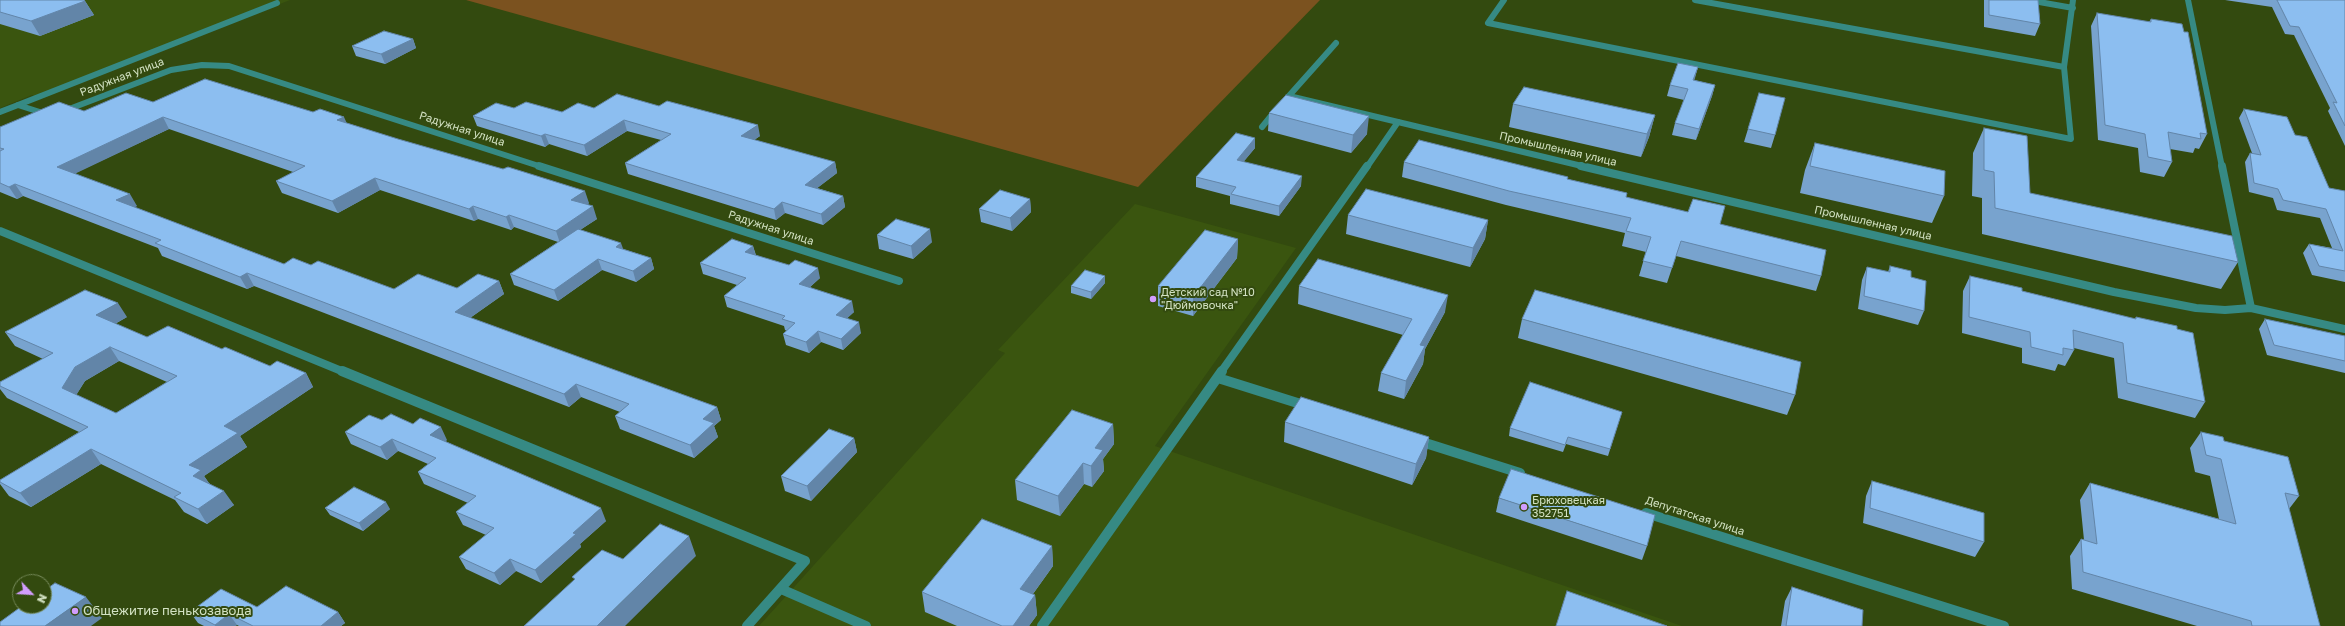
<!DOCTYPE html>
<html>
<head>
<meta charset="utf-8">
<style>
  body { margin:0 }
  #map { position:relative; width:2345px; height:626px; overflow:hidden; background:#334a0f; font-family:"Golos Text",sans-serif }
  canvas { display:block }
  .north { position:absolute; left:12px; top:574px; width:40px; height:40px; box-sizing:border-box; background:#334a0f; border:1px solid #738757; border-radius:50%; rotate:115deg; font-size:11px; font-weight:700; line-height:16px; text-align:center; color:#d3e2c3 }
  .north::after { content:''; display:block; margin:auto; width:14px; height:18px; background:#d29dfd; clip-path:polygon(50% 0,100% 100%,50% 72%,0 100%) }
</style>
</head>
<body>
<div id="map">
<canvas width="2345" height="626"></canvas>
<div class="north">N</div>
</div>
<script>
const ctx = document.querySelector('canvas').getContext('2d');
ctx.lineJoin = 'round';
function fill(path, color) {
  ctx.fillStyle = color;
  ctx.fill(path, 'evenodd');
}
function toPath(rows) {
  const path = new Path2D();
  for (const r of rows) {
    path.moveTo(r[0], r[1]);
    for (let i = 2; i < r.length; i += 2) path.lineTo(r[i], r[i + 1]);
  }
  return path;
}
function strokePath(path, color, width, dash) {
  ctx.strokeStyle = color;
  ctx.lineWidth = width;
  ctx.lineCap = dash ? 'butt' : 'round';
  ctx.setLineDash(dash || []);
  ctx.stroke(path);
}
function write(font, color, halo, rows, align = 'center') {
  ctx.font = font + ' "Golos Text",sans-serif';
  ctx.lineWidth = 4;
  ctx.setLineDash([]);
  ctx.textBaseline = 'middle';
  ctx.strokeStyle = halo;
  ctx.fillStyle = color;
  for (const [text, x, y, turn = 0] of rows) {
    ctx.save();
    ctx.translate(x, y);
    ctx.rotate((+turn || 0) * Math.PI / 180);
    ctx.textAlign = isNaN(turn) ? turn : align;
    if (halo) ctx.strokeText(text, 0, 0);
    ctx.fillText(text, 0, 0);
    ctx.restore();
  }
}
fill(toPath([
  [0,0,290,0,41,99,32,95,0,108],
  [1135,204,1296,248,1155,446,1682,626,759,626,1005,353,998,350]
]), '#3a550f');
fill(toPath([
  [466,0,1320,0,1138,187]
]), '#7b521f');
strokePath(toPath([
  [1504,0,1488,23,2071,139,2064,67,2073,0],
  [1695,0,2064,67],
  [2028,0,2073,8],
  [2188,0,2222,167],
  [1289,96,1398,122],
  [1287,98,1336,43],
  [18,105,277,3],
  [1262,127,1275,111]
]), '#368a84', 6);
strokePath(toPath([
  [2222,166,2251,308]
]), '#368a84', 8);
strokePath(toPath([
  [64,111,171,70,202,65,229,66,542,167],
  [0,112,18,105,46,114],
  [1367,167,1398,122,1586,167]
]), '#368a84', 6);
strokePath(toPath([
  [539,166,899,281],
  [1581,166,2114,292,2196,308,2225,310,2251,308,2345,329],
  [0,231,344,372],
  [1221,372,1367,166]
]), '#368a84', 8);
strokePath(toPath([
  [342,371,805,561,747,626],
  [1218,378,1307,406],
  [1419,441,1520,473],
  [1646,513,2004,626],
  [781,589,866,626],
  [1042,626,1222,371]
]), '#368a84', 10);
fill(toPath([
  [0,0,85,1,94,15,40,36,0,24],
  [1984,0,2038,0,2040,24,2035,36,1984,27],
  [2225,0,2345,0,2345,146,2328,111,2330,108,2294,35,2285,34,2272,7],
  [2097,13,2149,22,2151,19,2184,32,2207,134,2199,149,2195,148,2193,153,2170,149,2172,162,2164,177,2140,172,2138,148,2098,140,2091,26],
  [413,39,416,48,385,64,356,56,352,46],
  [1698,67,1694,80,1715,85,1712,96,1696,140,1672,135,1675,123,1684,100,1667,96,1670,85],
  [1759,93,1775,135,1771,148,1744,142],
  [153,102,347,123,589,203,587,205,597,219,580,230,623,249,651,258,654,269,636,282,602,270,558,301,514,285,510,274,558,242,514,227,511,230,478,219,474,221,380,190,338,213,282,193,276,181,293,172,169,129,75,173,137,206,134,207,284,264,311,265,394,289,457,288,499,281,504,294,470,318,717,407,721,420,714,426,718,437,694,458,620,429,615,416,620,412,581,397,569,407,254,286,247,289,162,256,158,248,23,196,17,199,0,192,0,127,84,111],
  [1513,104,1655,115,1649,137,1641,157,1509,127],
  [514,108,562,112,594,108,760,136,754,140,835,162,837,173,817,188,843,196,845,207,823,225,785,213,776,220,628,174,625,163,661,140,627,131,587,156,549,144,545,147,477,126,473,116],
  [2244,109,2295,135,2329,188,2345,191,2345,282,2312,275,2303,253,2309,244,2332,248,2320,218,2277,210,2273,198,2249,192,2245,162,2250,153,2252,153,2239,118],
  [1269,113,1367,134,1351,153,1268,131],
  [1984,128,2030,193,2238,262,2221,289,1982,234,1982,198,1972,196,1973,153],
  [1255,138,1255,148,1243,162,1301,186,1279,216,1230,204,1230,196,1196,187,1196,177],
  [1815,143,1944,196,1932,223,1800,193,1805,170],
  [1404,162,1568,177,1567,179,1627,193,1626,197,1720,224,1821,276,1816,291,1676,256,1667,283,1639,276,1646,252,1622,246,1625,233,1506,205,1402,177],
  [1030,199,1031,212,1012,231,981,222,979,209],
  [1348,215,1488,220,1485,239,1470,267,1346,234],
  [877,235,932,242,913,259,879,249],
  [1238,239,1237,258,1193,316,1158,306,1158,286],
  [753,246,756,255,820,278,810,287,854,312,847,318,861,333,843,350,821,342,809,353,786,345,783,334,787,331,785,330,784,326,727,307,724,296,737,285,703,274,700,263],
  [1890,266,1911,277,1924,311,1918,325,1858,309,1862,280,1867,267,1888,272],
  [1970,276,2022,291,2135,319,2136,317,2177,329,2205,402,2195,418,2118,398,2114,358,2074,348,2074,350,2065,366,2058,364,2055,371,2022,363,2022,348,1962,333,1963,291],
  [1105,283,1091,299,1071,293,1071,286],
  [1299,286,1445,312,1425,349,1423,364,1404,399,1378,391,1381,373,1403,335,1298,304],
  [127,317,115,324,147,337,222,349,270,366,306,373,313,387,240,436,247,447,204,476,209,483,234,505,207,524,184,512,175,500,101,464,31,507,9,496,0,484,0,480,79,432,7,398,0,389,0,382,43,359,15,346,5,332],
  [119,361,167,382,116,413,76,395,85,381],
  [1522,319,1795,395,1787,415,1518,338],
  [2265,319,2345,336,2345,373,2267,355,2259,329],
  [1622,412,1608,456,1566,444,1563,452,1509,436,1510,428],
  [1285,422,1429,437,1426,458,1412,485,1284,442],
  [1113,424,1114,444,1103,459,1104,471,1092,487,1084,484,1060,516,1017,500,1015,480],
  [345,432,447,440,445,441,606,521,580,544,581,547,541,583,516,571,500,585,466,569,459,557,486,535,463,525,456,512,468,503,424,484,418,472,428,464,398,451,387,460,351,444],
  [2201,432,2224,441,2299,496,2289,509,2320,626,2197,626,2072,589,2070,556,2081,539,2084,540,2080,500,2090,483,2219,519,2210,476,2195,472,2190,448],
  [854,438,857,452,811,501,785,491,781,476],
  [1872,481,1984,542,1975,557,1863,523,1866,496],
  [1499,498,1647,546,1642,560,1496,512],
  [325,508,390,509,363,531,330,515],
  [1052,546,1053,566,1033,594,1035,595,1037,615,1029,626,957,626,925,612,922,592],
  [1792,587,1862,626,1781,626,1785,601],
  [257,607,338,612,345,623,341,626,239,626,237,625,235,626,204,626,198,623,190,612]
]), '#78a3ce');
fill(toPath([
  [85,1,94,15,40,36,31,21],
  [413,39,416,48,385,64,381,54],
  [1698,67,1695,78,1690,91,1693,80],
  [1715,85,1712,96,1696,140,1699,129],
  [1655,115,1649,137,1641,157,1647,134],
  [1369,116,1367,134,1351,153,1353,135],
  [163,117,169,129,64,179,57,167],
  [344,117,349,128,337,120],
  [624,120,627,131,587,156,584,145],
  [758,125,760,136,744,147,741,136],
  [545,134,549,144,545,147,541,136],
  [1255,138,1255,148,1237,170,1237,160],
  [835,162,837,173,807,196,805,185],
  [1302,176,1301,186,1279,216,1279,206],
  [375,178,380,190,338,213,332,201],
  [15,184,23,196,17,199,9,187],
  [585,191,589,203,576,212,571,200],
  [130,194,137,206,123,213,116,200],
  [843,196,845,207,823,225,821,214],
  [1030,199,1031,212,1012,231,1010,218],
  [782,202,785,213,776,220,774,209],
  [473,206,478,219,474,221,469,209],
  [593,206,597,219,560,243,556,231],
  [509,215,514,227,511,230,506,217],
  [1488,220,1485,239,1470,267,1473,248],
  [930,229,932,242,913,259,911,246],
  [1238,239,1237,258,1193,316,1193,297],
  [621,243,625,254,616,247],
  [753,246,756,257,745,252],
  [651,258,654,269,636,282,633,271],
  [598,259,602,270,558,301,554,290],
  [818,268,820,278,801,295,799,284],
  [247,273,254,286,247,289,240,277],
  [1105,276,1105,283,1091,299,1091,292],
  [499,281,504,294,460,325,455,312],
  [1448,295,1445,312,1425,349,1423,364,1404,399,1406,381,1420,345],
  [852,301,854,312,839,326,836,315],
  [118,303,127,317,105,329,96,315],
  [859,322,861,333,843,350,841,339],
  [818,331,821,342,809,353,806,342],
  [110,347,119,361,85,381,72,402,62,388,75,367],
  [306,373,313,387,240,436,247,447,204,476,210,485,193,476,189,465,224,426],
  [576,384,581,397,569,407,564,394],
  [717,407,721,420,714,426,718,437,694,458,690,445,703,419],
  [1113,424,1114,444,1103,459,1104,471,1092,487,1091,466,1095,448],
  [441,427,447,440,436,448,430,435],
  [1429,437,1426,458,1412,485,1416,464],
  [854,438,857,452,811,501,807,486],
  [392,439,398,451,387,460,380,447],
  [91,449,101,464,31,507,20,493],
  [1083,463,1084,484,1060,516,1058,496],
  [224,491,234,505,207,524,198,509],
  [386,502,390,509,363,531,359,523],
  [601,508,606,521,580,544,581,547,541,583,535,570,573,533],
  [689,536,696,556,625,626,597,626],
  [1052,546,1053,566,1022,609,1020,589],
  [510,559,516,571,500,585,494,573],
  [1035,595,1037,615,1029,626,1013,626],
  [86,597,102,618,91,626,45,626],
  [338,612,345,623,341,626,321,626],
  [229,614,237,625,235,626,215,626,215,625]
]), '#6285a8');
const building = toPath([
  [0,0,84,0,85,1,31,21,0,12,0,0],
  [1989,0,2038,0,2040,24,1989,15,1989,0],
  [2277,0,2345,0,2345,126,2333,102,2337,103,2299,27,2290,26,2277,0],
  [2097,13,2151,22,2151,19,2182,24,2184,32,2188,32,2207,134,2200,133,2201,139,2168,132,2172,162,2148,157,2145,134,2105,125,2097,13],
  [384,31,413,39,381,54,352,46,384,31],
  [1678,63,1698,67,1693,80,1715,85,1699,129,1675,123,1688,89,1670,85,1678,63],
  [205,79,313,112,320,109,344,117,337,120,398,139,503,169,508,167,585,191,571,200,593,206,556,231,509,215,506,217,473,206,469,209,375,178,332,201,276,181,305,166,163,117,57,167,130,194,116,200,284,264,293,258,311,265,318,261,394,289,418,274,457,288,478,274,499,281,455,312,717,407,703,419,714,423,690,445,615,416,629,404,576,384,564,394,247,273,240,277,155,243,161,240,15,184,9,187,0,183,0,151,4,149,0,148,0,127,59,102,84,111,126,93,153,102,205,79],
  [1524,87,1655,115,1647,134,1513,104,1524,87],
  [1759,93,1785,98,1775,135,1748,129,1759,93],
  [617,94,659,106,667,101,758,125,741,136,835,162,805,185,843,196,821,214,782,202,774,209,625,163,671,134,624,120,584,145,545,134,541,136,473,116,496,103,514,108,526,102,562,112,578,103,594,108,617,94],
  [1286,95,1369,116,1353,135,1269,113,1286,95],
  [2244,109,2287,117,2295,135,2307,137,2329,188,2345,191,2345,271,2319,266,2309,244,2343,251,2326,209,2283,200,2278,189,2254,183,2250,153,2261,155,2244,109],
  [1984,128,2027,136,2030,193,2232,236,2238,262,1995,208,1994,172,1984,170,1984,128],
  [1236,133,1255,138,1237,160,1302,176,1279,206,1231,194,1236,187,1196,177,1236,133],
  [1419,140,1568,177,1567,179,1627,193,1626,197,1688,212,1693,199,1725,206,1720,224,1826,250,1821,276,1681,241,1672,268,1643,261,1651,237,1626,231,1631,218,1509,191,1404,162,1419,140],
  [1815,143,1945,171,1944,196,1810,166,1815,143],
  [1366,189,1488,220,1473,248,1348,215,1366,189],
  [1000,190,1030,199,1010,218,979,209,1000,190],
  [896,219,930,229,911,246,877,235,896,219],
  [578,229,621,243,616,247,651,258,633,271,598,259,554,290,510,274,578,229],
  [1205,230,1238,239,1193,297,1158,286,1205,230],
  [732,239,753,246,745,252,789,265,795,260,818,268,799,284,852,301,836,315,859,322,841,339,818,331,806,342,783,334,795,323,782,319,785,316,724,296,746,278,700,263,732,239],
  [1318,259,1448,295,1420,345,1425,346,1406,381,1381,373,1412,319,1299,286,1318,259],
  [1890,266,1911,271,1911,277,1926,281,1924,311,1864,296,1867,267,1890,272,1890,266],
  [1085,270,1105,276,1091,292,1071,286,1085,270],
  [1970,276,2022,288,2022,291,2136,319,2136,317,2177,326,2177,329,2193,333,2205,402,2127,383,2123,343,2073,330,2074,350,2063,348,2063,355,2031,347,2030,332,1969,317,1970,276],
  [85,290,118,303,96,315,147,337,168,326,222,349,225,347,270,366,277,361,306,373,224,426,238,433,189,465,201,470,193,476,224,491,198,509,174,497,181,493,91,449,20,493,0,482,0,480,88,427,0,386,0,382,53,353,5,332,85,290],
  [110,347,177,376,116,413,62,388,75,367,110,347],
  [1535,290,1801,362,1795,395,1522,319,1535,290],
  [2265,319,2345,336,2345,361,2274,345,2265,319],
  [1530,382,1622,412,1610,449,1568,437,1565,445,1510,428,1530,382],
  [1301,397,1429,437,1416,464,1285,422,1301,397],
  [1072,410,1113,424,1095,448,1103,450,1091,466,1083,463,1058,496,1015,480,1072,410],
  [391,414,413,424,420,418,441,427,430,435,601,508,573,533,576,534,535,570,510,559,494,573,459,557,494,528,456,512,476,496,418,472,436,458,392,439,380,447,345,432,369,415,382,420,391,414],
  [829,429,854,438,807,486,781,476,829,429],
  [2201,432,2223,437,2224,441,2288,457,2299,496,2285,493,2320,626,2252,626,2251,621,2083,572,2081,539,2097,544,2090,483,2236,524,2221,459,2206,455,2201,432],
  [1511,469,1655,515,1647,546,1499,498,1511,469],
  [1872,481,1984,513,1984,542,1870,508,1872,481],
  [354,487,386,502,359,523,325,508,354,487],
  [982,519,1052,546,1020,589,1035,595,1013,626,1002,626,922,592,982,519],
  [660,524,689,536,597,626,524,626,575,579,572,577,602,550,623,559,660,524],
  [55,583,86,597,45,626,0,626,0,622,22,606,44,606,44,591,55,583],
  [286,586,338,612,321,626,253,626,229,614,215,625,190,612,221,589,257,607,286,586],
  [1792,587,1863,610,1862,626,1786,626,1792,587],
  [1567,591,1667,626,1556,626,1567,591]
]);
fill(building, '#8cbef0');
strokePath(building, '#6285a8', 1);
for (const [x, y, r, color] of [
  [1153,299,4,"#d29dfd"],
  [1524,507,4,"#d29dfd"],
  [75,611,4,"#d29dfd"]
]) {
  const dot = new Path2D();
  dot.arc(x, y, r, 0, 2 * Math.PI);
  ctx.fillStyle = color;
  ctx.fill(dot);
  strokePath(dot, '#334a0f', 1.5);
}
write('11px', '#d3e2c3', '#334a0f', [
  ["Радужная улица",122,77,-21],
  ["Радужная улица",462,129,18],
  ["Промышленная улица",1558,149,13],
  ["Промышленная улица",1873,223,13],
  ["Радужная улица",771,228,18],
  ["Депутатская улица",1695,516,18]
]);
write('11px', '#d3e2c3', '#334a0f', [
  ["Детский сад №10",1161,293],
  ["\"Дюймовочка\"",1161,306],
  ["Брюховецкая",1532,501],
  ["352751",1532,514]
], 'left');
write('13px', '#d3e2c3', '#334a0f', [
  ["Общежитие пенькозавода",83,611]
], 'left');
</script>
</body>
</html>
